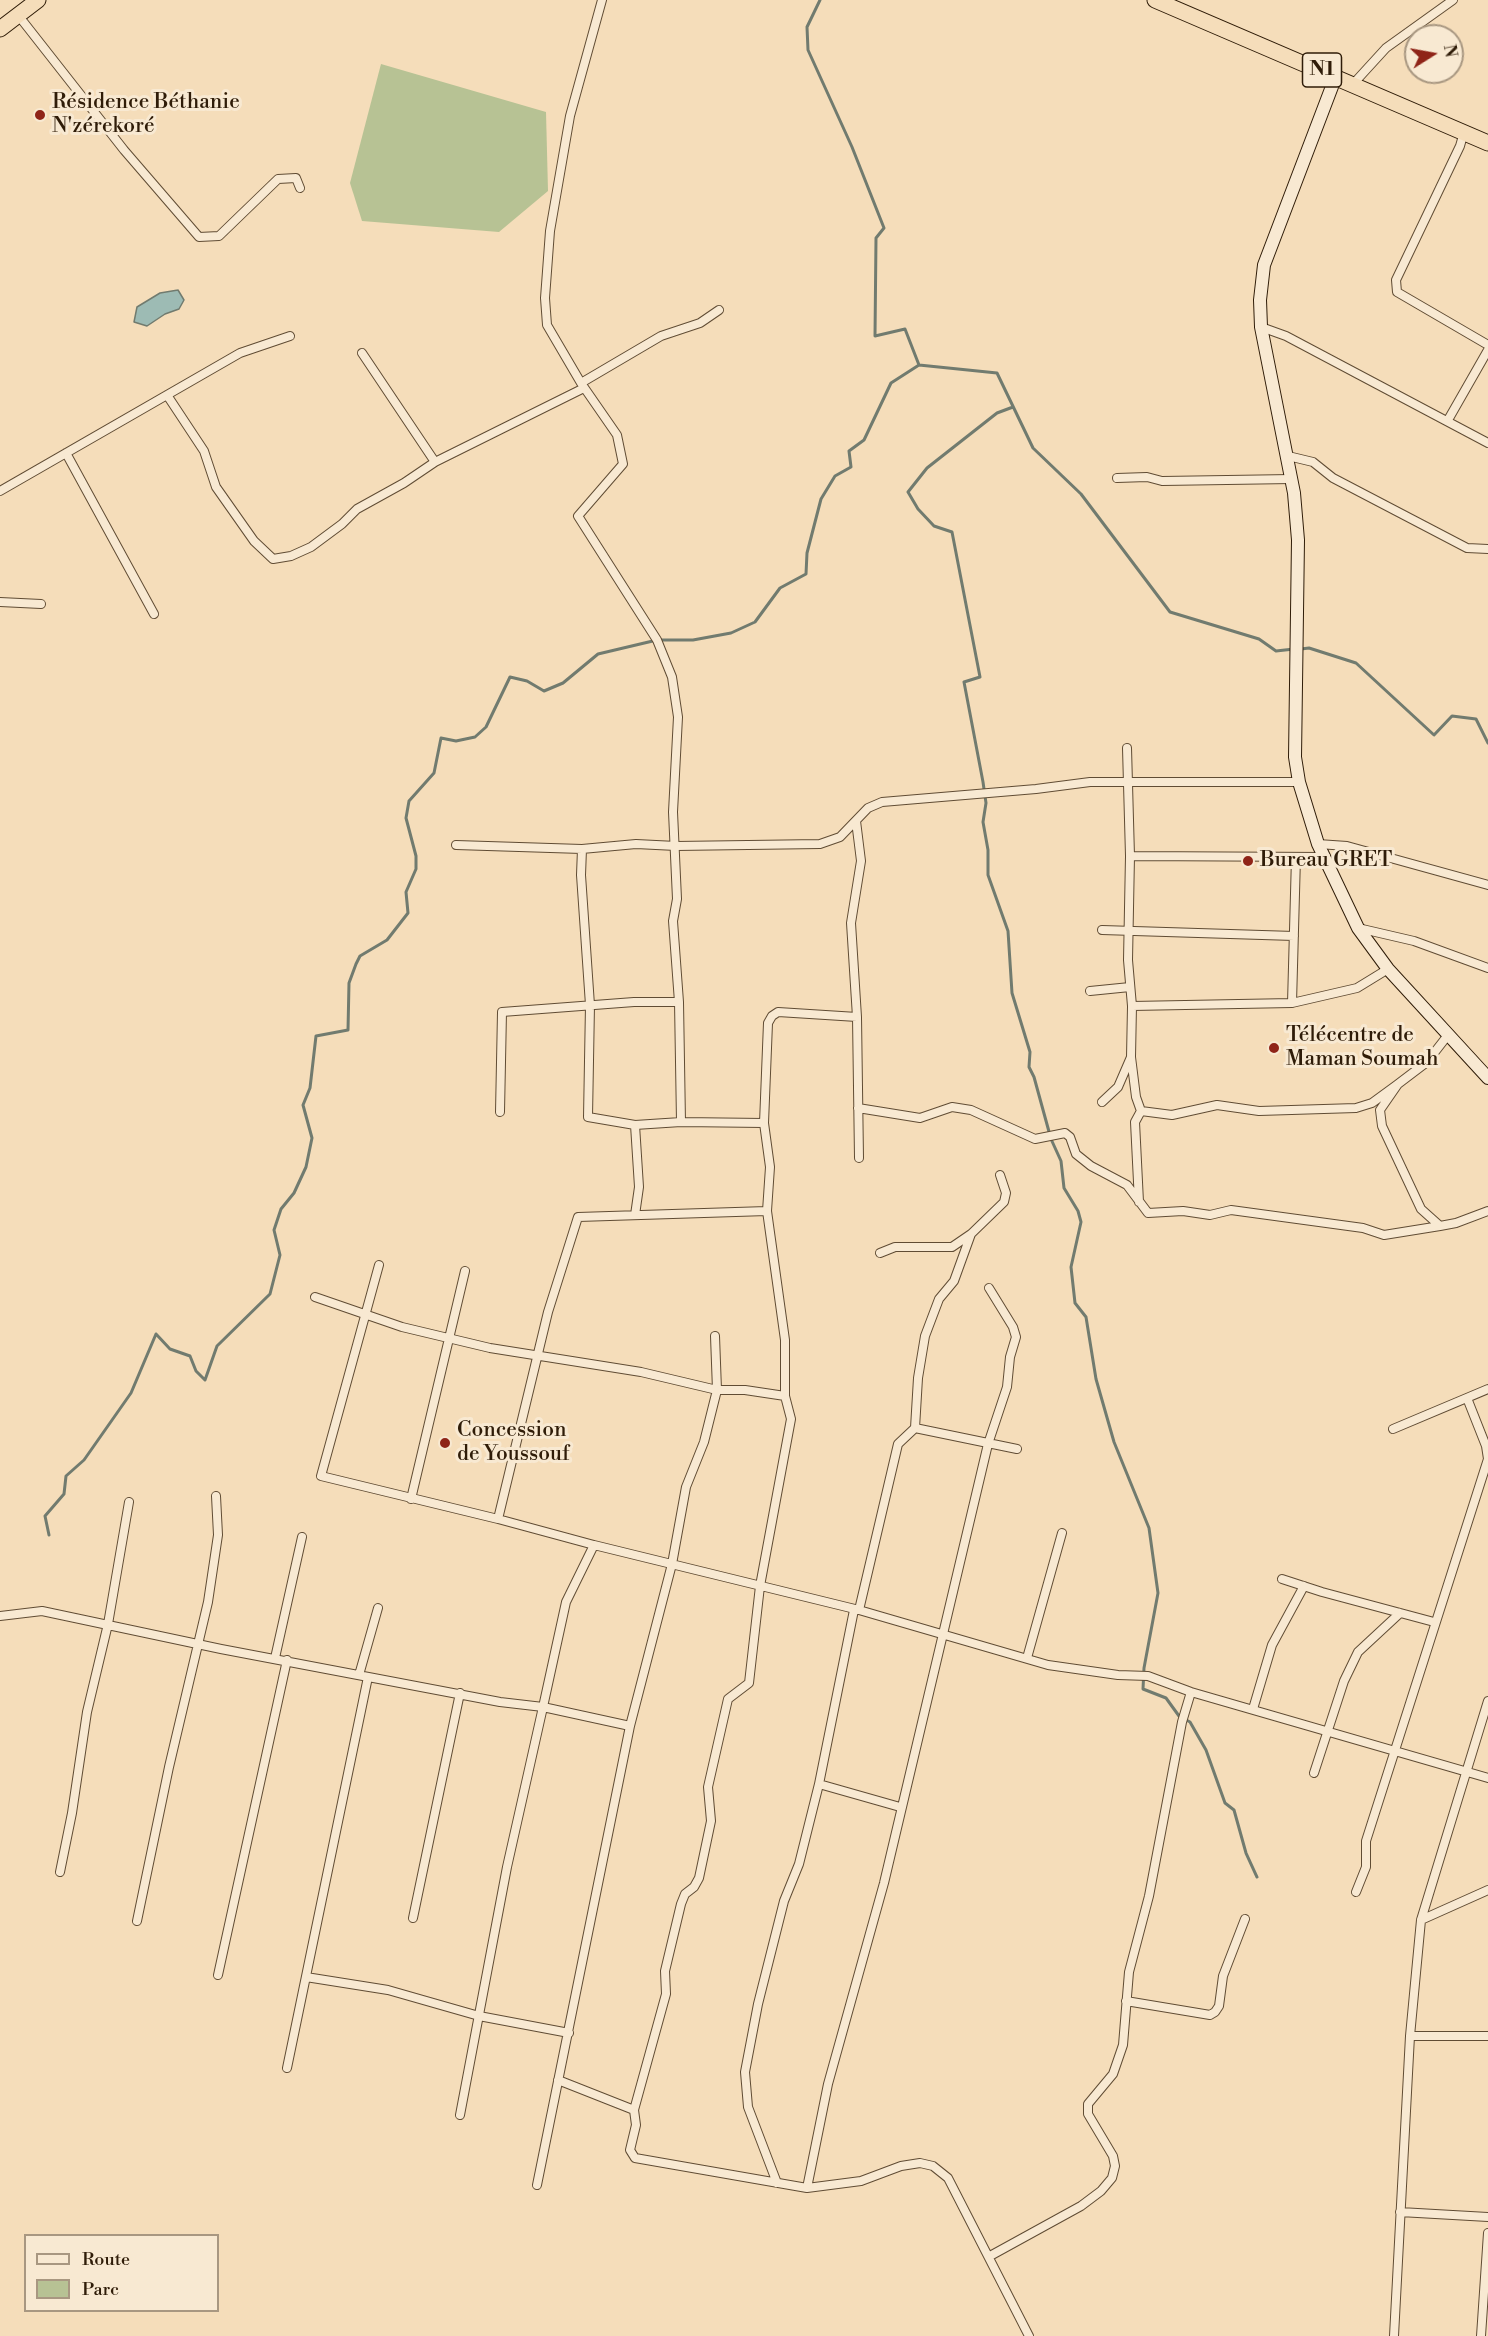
<!DOCTYPE html>
<html>
<head>
<meta charset="utf-8">
<style>
  body { margin:0 }
  #map { position:relative; width:1488px; height:2336px; overflow:hidden; background:#f5ddba; font-family:"Libre Bodoni",serif }
  canvas { display:block }
  .legend { position:absolute; left:24px; top:2234px; width:195px; height:78px; box-sizing:border-box; background:#f8e9d2; border:2px solid #a89781; margin:0; padding:8px 10px; list-style:none; font-size:18px; color:#2f1c08 }
  .legend li { display:flex; align-items:center; gap:12px; height:30px }
  .legend b { width:30px; border:2px solid #a89781 }
  .north { position:absolute; left:1404px; top:24px; width:60px; height:60px; box-sizing:border-box; background:#f8e9d2; border:2px solid #a89781; border-radius:50%; rotate:79deg; font-size:16px; font-weight:700; line-height:24px; text-align:center; color:#2f1c08 }
  .north::after { content:''; display:block; margin:auto; width:21px; height:27px; background:#8f2418; clip-path:polygon(50% 0,100% 100%,50% 72%,0 100%) }
</style>
</head>
<body>
<div id="map">
<canvas width="1488" height="2336"></canvas>
<ul class="legend">
<li><b style="height:8px;background:#f8e9d2"></b>Route</li>
<li><b style="height:16px;background:#b7c294"></b>Parc</li>
</ul>
<div class="north">N</div>
</div>
<script>
const ctx = document.querySelector('canvas').getContext('2d');
ctx.lineJoin = 'round';
function fill(path, color) {
  ctx.fillStyle = color;
  ctx.fill(path, 'evenodd');
}
function toPath(rows) {
  const path = new Path2D();
  for (const r of rows) {
    path.moveTo(r[0], r[1]);
    for (let i = 2; i < r.length; i += 2) path.lineTo(r[i], r[i + 1]);
  }
  return path;
}
function strokePath(path, color, width, dash) {
  ctx.strokeStyle = color;
  ctx.lineWidth = width;
  ctx.lineCap = dash ? 'butt' : 'round';
  ctx.setLineDash(dash || []);
  ctx.stroke(path);
}
function write(font, color, halo, rows, align = 'center') {
  ctx.font = font + ' "Libre Bodoni",serif';
  ctx.lineWidth = 6;
  ctx.setLineDash([]);
  ctx.textBaseline = 'middle';
  ctx.strokeStyle = halo;
  ctx.fillStyle = color;
  for (const [text, x, y, turn = 0] of rows) {
    ctx.save();
    ctx.translate(x, y);
    ctx.rotate((+turn || 0) * Math.PI / 180);
    ctx.textAlign = isNaN(turn) ? turn : align;
    if (halo) ctx.strokeText(text, 0, 0);
    ctx.fillText(text, 0, 0);
    ctx.restore();
  }
}
fill(toPath([
  [381,64,546,112,548,191,499,232,362,221,350,183]
]), '#b7c294');
const water = toPath([
  [178,290,184,300,179,309,165,314,147,326,134,322,137,307,160,293,178,290]
]);
fill(water, '#9dbbb4');
strokePath(water, '#717b6f', 1.5);
strokePath(toPath([
  [820,0,807,27,808,50,852,147,884,228,876,238,875,336,905,329,919,365,997,373,1033,448,1081,494,1170,612,1259,639,1276,651,1294,649],
  [1013,407,997,413,927,468,908,492,918,509,934,526,952,532,980,677,964,682,983,782,986,803,983,822,988,850,988,875,1008,931,1012,993,1030,1052,1029,1067,1034,1077,1051,1139,1061,1161,1064,1188,1078,1211,1081,1222,1071,1267,1075,1303,1086,1317,1096,1379,1114,1442,1149,1528,1158,1593,1144,1668,1143,1689,1166,1698,1179,1716,1190,1722,1206,1750,1225,1803,1234,1810,1246,1853,1257,1877],
  [1301,649,1309,648,1356,663,1434,735,1452,716,1476,719,1488,743],
  [49,1535,45,1516,64,1494,66,1476,84,1460,131,1393,156,1334,170,1349,190,1356,196,1371,205,1380,217,1346,270,1294,280,1255,274,1230,281,1209,294,1193,306,1167,312,1138,303,1105,310,1088,316,1036,348,1030,349,983,356,964,360,956,387,940,408,913,406,892,416,869,416,856,406,818,409,801,434,773,441,738,456,741,475,737,486,727,510,677,527,681,544,691,563,683,598,654,657,640,693,640,731,633,755,622,780,588,806,574,807,553,821,499,835,476,851,467,849,451,864,440,891,383,919,365]
]), '#717b6f', 3);
const street = toPath([
  [602,0,570,116,550,231,545,298,547,325,581,383,617,435,623,464,578,516,657,640,672,677,678,717,673,812,677,899,673,921,679,1002,681,1122],
  [18,15,124,150,199,237,219,236,278,179,296,178,300,188],
  [1354,83,1386,48,1453,0],
  [1464,132,1460,146,1396,280,1397,292,1488,345],
  [1261,327,1286,336,1488,443],
  [362,353,435,462],
  [581,383,661,336,700,323,719,310],
  [167,395,204,451,216,487,254,541,273,559,291,556,311,547,342,524,357,509,404,483,435,462,584,388],
  [1448,420,1488,350],
  [66,453,154,614],
  [1288,456,1313,462,1333,478,1467,548,1488,549],
  [1117,478,1147,477,1162,481,1292,479],
  [0,491,240,353,290,336],
  [0,602,41,604],
  [1127,748,1130,856,1128,960,1132,1006,1292,1003,1357,988,1388,969],
  [856,821,861,861,851,923,857,1017,859,1158],
  [1318,844,1347,846,1488,885],
  [456,845,582,849,636,844,676,846,820,844,840,837,868,808,882,802,1036,789,1090,782,1299,782],
  [1130,856,1324,857],
  [1358,928,1414,941,1488,968],
  [1102,930,1294,936],
  [1090,991,1130,987],
  [1292,1003,1296,857],
  [1448,1035,1427,1062,1398,1084,1380,1110,1382,1126,1421,1209,1440,1226,1456,1223,1488,1211],
  [1131,1057,1136,1097,1141,1111,1172,1115,1217,1105,1259,1111,1356,1108,1372,1103,1398,1084],
  [1102,1102,1118,1087,1131,1057,1132,1006],
  [858,1108,920,1118,952,1107,971,1110,1035,1139,1065,1133,1070,1137,1076,1154,1091,1166,1127,1185,1148,1213,1183,1211,1210,1215,1231,1210,1363,1228,1384,1235,1440,1226],
  [500,1112,502,1012,634,1002,679,1002],
  [764,1123,768,1023,772,1016,778,1012,857,1017],
  [635,1125,639,1187,635,1215],
  [1139,1202,1135,1122,1141,1111],
  [880,1253,895,1247,952,1247,971,1234,1004,1202,1006,1193,1000,1175],
  [379,1265,321,1476,498,1519],
  [315,1297,402,1327,490,1348,641,1372,717,1390,745,1390,785,1396,785,1340,767,1211,770,1167,764,1123,681,1122,635,1125,588,1117,590,1005,581,875,582,849],
  [915,1428,918,1378,925,1336,939,1299,954,1281,971,1234],
  [1393,1429,1488,1389],
  [411,1499,465,1271],
  [594,1545,498,1519,548,1312,578,1217,767,1211],
  [1282,1579,1322,1592,1434,1622],
  [854,1610,819,1784,900,1807],
  [859,1610,898,1444,915,1428,1017,1449],
  [0,1616,42,1611,221,1649,500,1702,543,1707,566,1602,594,1545,859,1610,1048,1665,1118,1675,1148,1676,1191,1692,1488,1778],
  [275,1658,302,1537],
  [1027,1658,1062,1533],
  [359,1675,378,1608],
  [1253,1709,1272,1645,1304,1586],
  [1314,1773,1344,1681,1358,1652,1400,1613],
  [60,1872,72,1813,87,1712,108,1624,129,1502],
  [1356,1892,1366,1867,1366,1841,1488,1459,1486,1446,1467,1398],
  [413,1918,460,1693],
  [1421,1920,1488,1890],
  [137,1921,169,1767,208,1602,218,1535,216,1496],
  [218,1975,287,1660],
  [306,1977,388,1990,479,2016,569,2033],
  [1126,2001,1210,2015,1215,2012,1219,2006,1223,1976,1245,1919],
  [1410,2036,1488,2036],
  [287,2068,368,1677],
  [558,2080,634,2110,636,2125,630,2150,635,2158,807,2188,861,2181,901,2166,920,2163,933,2166,948,2178,1029,2336],
  [634,2110,666,1994,665,1971,681,1904,685,1894,694,1887,699,1878,711,1821,708,1787,728,1699,749,1683,760,1586,791,1419,785,1396],
  [460,2115,507,1867,543,1707,630,1726],
  [777,2183,748,2107,745,2072,758,2004,784,1901,799,1864,819,1784],
  [537,2185,630,1726,672,1564,686,1487,704,1442,717,1390,715,1336],
  [807,2188,828,2084,884,1883,988,1444,1007,1387,1010,1357,1016,1337,1013,1327,989,1288],
  [1400,2212,1488,2217],
  [990,2256,1081,2206,1101,2191,1112,2178,1115,2166,1113,2156,1088,2114,1088,2104,1113,2074,1123,2045,1129,1972,1149,1896,1182,1722,1191,1692],
  [1394,2336,1410,2036,1421,1920,1488,1701],
  [1481,2336,1488,2233]
]);
const secondary = toPath([
  [1336,76,1264,265,1260,300,1261,327,1294,493,1298,540,1295,757,1299,782,1318,844,1358,928,1388,969,1488,1078]
]);
const highway = toPath([
  [1155,0,1488,143],
  [0,29,38,0]
]);
strokePath(street, '#604c34', 10);
strokePath(secondary, '#2f1c08', 14);
strokePath(highway, '#2f1c08', 17);
strokePath(street, '#f8e9d2', 8);
strokePath(secondary, '#f8e9d2', 12);
strokePath(highway, '#f5ddba', 15);
for (const [x, y, r, color] of [
  [40,115,6,"#8f2418"],
  [1248,861,6,"#8f2418"],
  [1274,1048,6,"#8f2418"],
  [445,1443,6,"#8f2418"]
]) {
  const dot = new Path2D();
  dot.arc(x, y, r, 0, 2 * Math.PI);
  ctx.fillStyle = color;
  ctx.fill(dot);
  strokePath(dot, '#f8e9d2', 2);
}
for (const [x, y, w] of [
  [1322,70,39]
]) {
  const box = new Path2D();
  box.roundRect(x - w / 2, y - 17, w, 34, 4.5);
  ctx.fillStyle = '#f8e9d2';
  ctx.fill(box);
  strokePath(box, '#2f1c08', 1.5);
}
write('bold 20px', '#2f1c08', null, [
  ["N1",1322,70]
]);
write('21px', '#2f1c08', '#f8e9d2', [
  ["Résidence Béthanie",52,103],
  ["N'zérekoré",52,127],
  ["Bureau GRET",1260,861],
  ["Télécentre de",1286,1036],
  ["Maman Soumah",1286,1060],
  ["Concession",457,1431],
  ["de Youssouf",457,1455]
], 'left');
</script>
</body>
</html>
